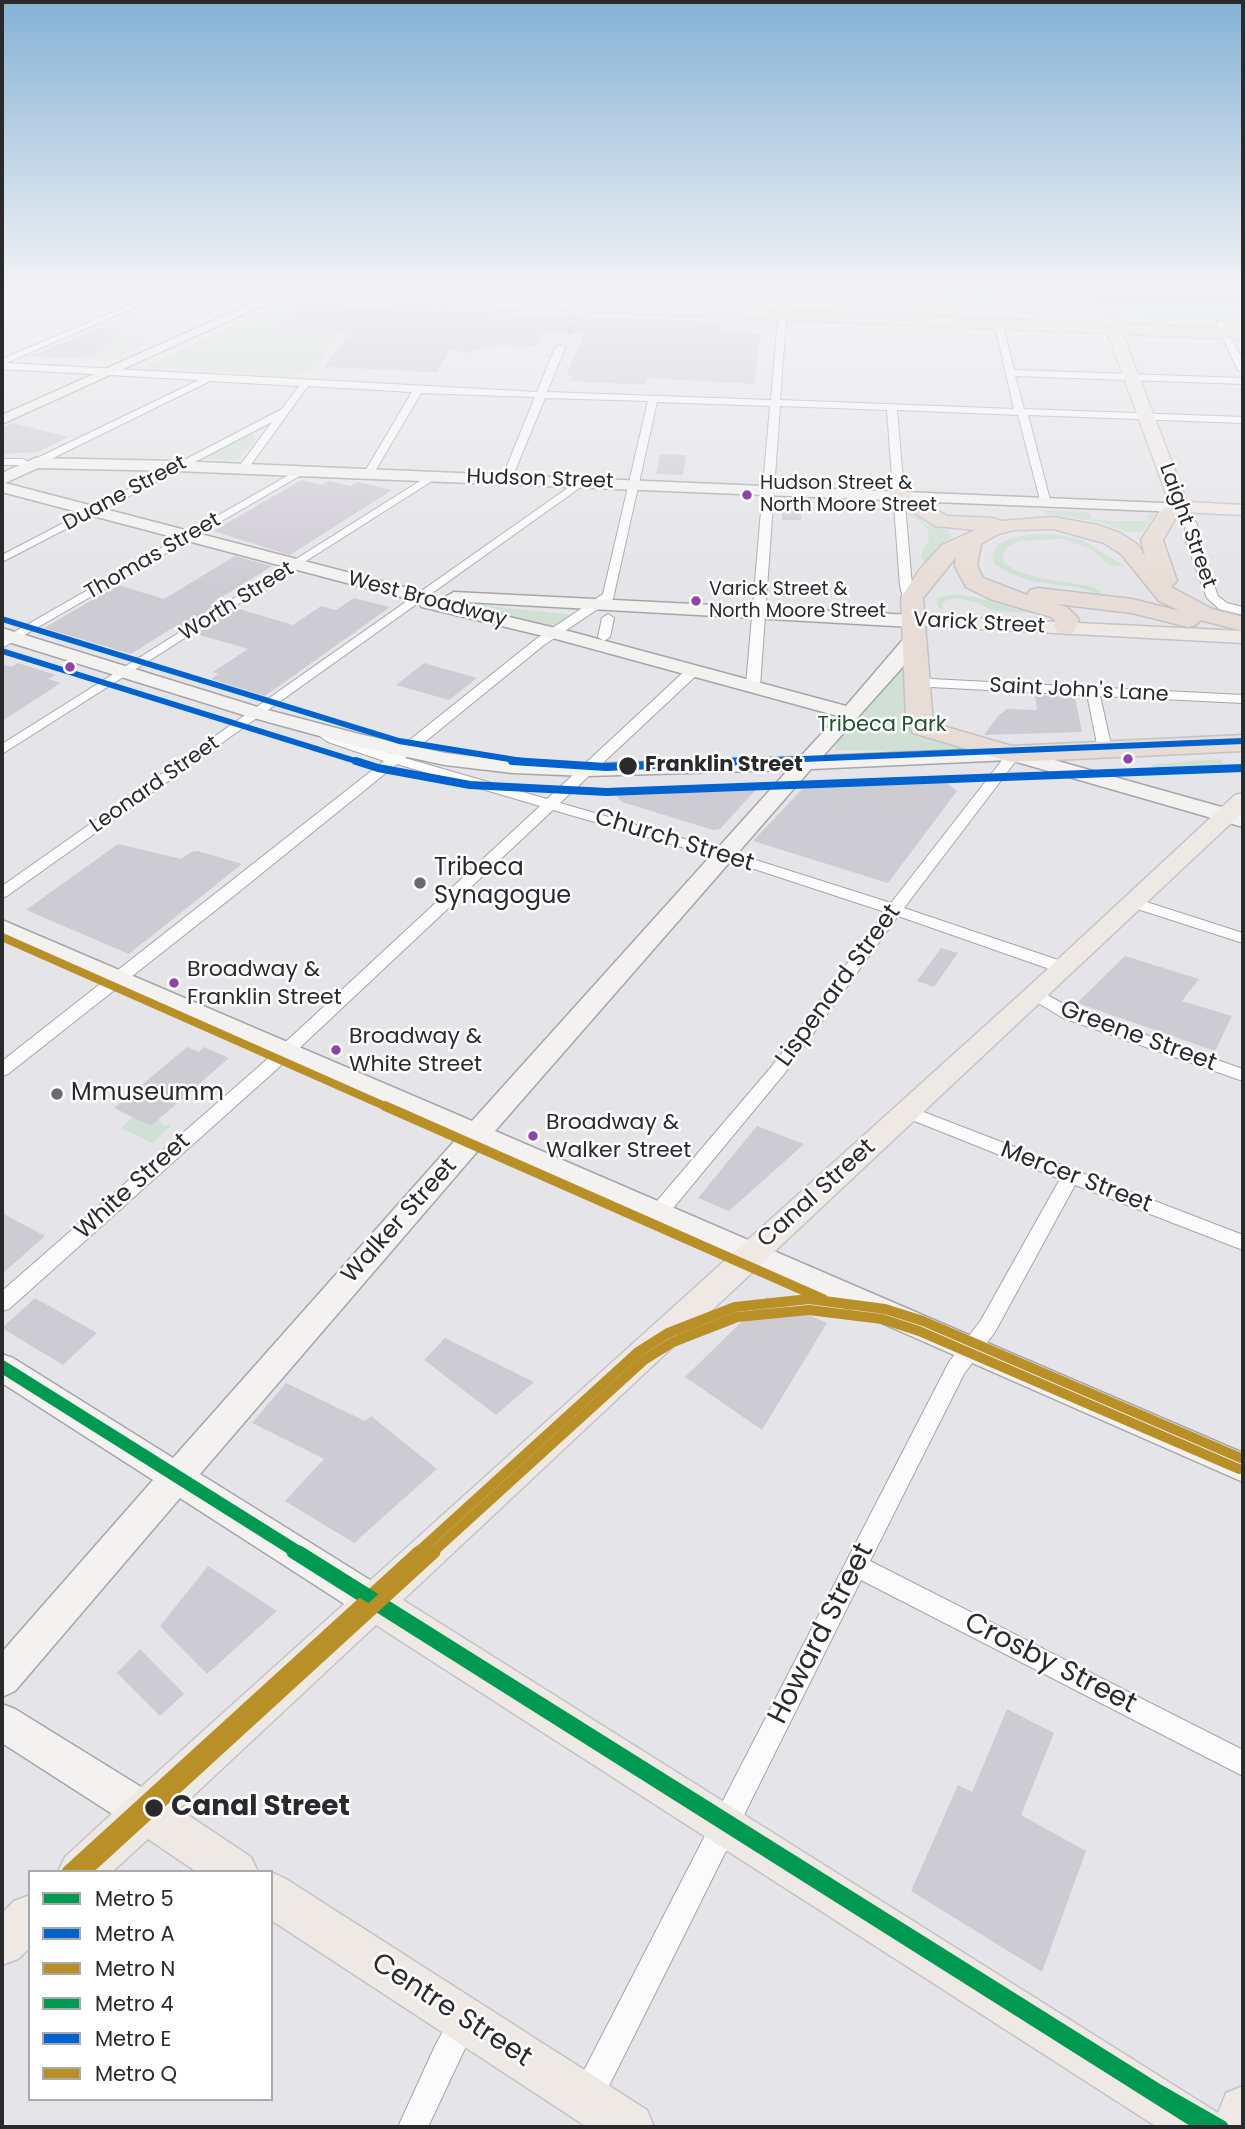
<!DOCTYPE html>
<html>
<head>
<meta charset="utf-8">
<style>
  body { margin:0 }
  #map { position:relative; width:1245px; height:2129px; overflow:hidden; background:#e5e5e9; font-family:Poppins,sans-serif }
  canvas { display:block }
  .frame { position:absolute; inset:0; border:4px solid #2a2a2d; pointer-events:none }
  .legend { position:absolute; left:28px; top:1870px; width:245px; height:231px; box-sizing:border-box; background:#fff; border:2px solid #aaaaab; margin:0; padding:9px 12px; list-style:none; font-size:21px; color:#2a2a2d }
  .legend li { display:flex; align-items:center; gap:14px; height:35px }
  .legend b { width:35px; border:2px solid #aaaaab }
</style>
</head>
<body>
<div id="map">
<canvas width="1245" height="2129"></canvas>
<div class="frame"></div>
<ul class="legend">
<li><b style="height:9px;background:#009952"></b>Metro 5</li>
<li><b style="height:9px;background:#0062cf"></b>Metro A</li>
<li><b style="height:9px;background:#b99028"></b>Metro N</li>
<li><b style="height:9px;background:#009952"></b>Metro 4</li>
<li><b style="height:9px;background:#0062cf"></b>Metro E</li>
<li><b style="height:9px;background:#b99028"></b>Metro Q</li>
</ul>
</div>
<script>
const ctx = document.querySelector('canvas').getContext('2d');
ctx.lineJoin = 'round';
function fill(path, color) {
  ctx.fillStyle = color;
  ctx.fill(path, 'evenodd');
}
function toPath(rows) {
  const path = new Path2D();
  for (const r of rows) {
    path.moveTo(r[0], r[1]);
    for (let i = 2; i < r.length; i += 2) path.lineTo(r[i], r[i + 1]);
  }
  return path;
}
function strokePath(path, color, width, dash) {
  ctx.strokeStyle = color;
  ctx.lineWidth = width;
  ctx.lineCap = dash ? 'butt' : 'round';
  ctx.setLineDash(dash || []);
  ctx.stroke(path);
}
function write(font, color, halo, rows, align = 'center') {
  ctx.font = font + ' Poppins,sans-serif';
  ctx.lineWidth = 5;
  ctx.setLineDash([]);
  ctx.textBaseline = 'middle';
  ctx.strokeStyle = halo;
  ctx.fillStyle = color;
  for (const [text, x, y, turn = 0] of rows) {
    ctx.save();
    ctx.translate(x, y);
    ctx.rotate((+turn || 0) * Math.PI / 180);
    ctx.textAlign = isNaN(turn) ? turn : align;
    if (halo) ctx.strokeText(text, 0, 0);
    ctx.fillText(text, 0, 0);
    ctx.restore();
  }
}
fill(toPath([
  [495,290,1243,290,1243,322,765,303],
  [275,305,299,306,277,333,338,335,313,372,302,372,292,376,154,368,146,366],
  [129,315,184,326,174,332,98,328],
  [117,335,156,340,112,360,69,358,100,350,117,340,112,338],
  [251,434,256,438,238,461,199,459],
  [907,509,911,509,928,525,949,530,952,537,935,549,937,551,926,562,922,560,922,552,929,539,928,530,918,520,908,515],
  [1040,510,1088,512,1093,519,1111,521,1146,521,1149,519,1147,514,1159,514,1154,515,1143,532,1126,532,1100,522,1045,514],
  [1033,534,1055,534,1083,540,1126,567,1109,565,1089,548,1062,539,1020,541,1009,546,1003,554,1004,563,1015,570,1040,578,1090,586,1099,590,1101,595,1080,588,1030,581,1007,572,995,564,992,554,999,544,1011,538],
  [955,594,970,596,1033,613,993,611,978,603,956,598,945,601,942,604,944,609,938,608,937,598],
  [436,601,566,614,570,615,558,625,551,626,433,602],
  [901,668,904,671,909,729,923,737,963,749,905,751,836,750,835,745],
  [1221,759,1226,768,1149,771,1154,764],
  [133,1117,151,1126,159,1119,162,1125,172,1125,152,1143,121,1128]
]), '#d0e0d4');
fill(toPath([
  [839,290,1243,290,1243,305,1121,301]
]), '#91afb9');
fill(toPath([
  [301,304,721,322,720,329,747,330,747,333,761,334,754,384,647,378,645,385,570,381,572,376,566,376,584,334,545,332,536,346,494,345,468,353,450,350,437,372,324,367,349,334,276,333],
  [98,328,123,329,106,347,88,355,69,358,30,356],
  [13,423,68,437,38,452,2,454,2,427],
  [660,454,686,455,683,475,656,474],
  [302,480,322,485,328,481,351,486,358,482,392,490,290,555,213,531],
  [783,499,801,500,801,520,782,520],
  [235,556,272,566,214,602,220,604,180,629,174,627,131,654,44,628,118,585,164,599],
  [354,598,390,607,265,696,211,679,218,674,213,672,248,649,196,634,236,608,293,625,321,606,336,610],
  [18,663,56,675,48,679,61,683,2,721,2,664,11,667],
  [424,663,477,678,449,700,396,685],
  [1035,695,1075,697,1082,732,984,735,998,716,1007,709,1037,710],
  [905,778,940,778,957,791,888,883,753,841,808,783],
  [762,783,720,829,713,830,622,802,609,788],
  [118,844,181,859,191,852,198,851,242,864,129,954,26,910],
  [941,948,958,953,934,987,917,981],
  [1125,956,1199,979,1182,1001,1232,1016,1215,1051,1077,1003],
  [187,1047,199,1052,204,1047,229,1058,151,1126,114,1108],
  [757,1126,804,1144,729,1211,698,1198],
  [2,1213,45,1236,2,1274],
  [767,1297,827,1323,762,1430,685,1377],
  [35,1298,97,1333,63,1365,2,1328],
  [445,1338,534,1382,496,1415,424,1360],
  [286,1383,365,1421,371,1416,437,1469,354,1543,285,1501,324,1459,252,1423],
  [208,1566,277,1611,207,1674,160,1626],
  [140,1649,184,1694,160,1716,117,1673],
  [1007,1709,1054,1733,1021,1815,1086,1851,1042,1972,911,1891,958,1785,972,1792]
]), '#ceccd3');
strokePath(toPath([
  [566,333,574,316]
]), '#c0c0c3', 10, [10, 4.5]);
const street = toPath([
  [165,290,175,290,6,363,537,392,555,348,560,345,565,348,547,392,771,400,779,307,783,304,787,307,780,400,1014,409,995,325,999,322,1003,325,1014,370,1243,378,1243,384,1015,376,1024,409,1243,417,1243,423,1028,415,1050,500,1045,503,1040,500,1018,415,897,410,912,586,917,605,911,609,905,605,900,586,887,410,780,406,760,686,753,690,746,686,770,406,657,402,613,599,544,645,405,758,547,799,689,667,699,667,699,673,560,803,740,855,891,903,1003,759,1006,751,1016,751,1018,754,1015,762,904,908,1070,964,1072,968,1070,972,1058,972,898,916,784,1074,665,1218,651,1218,648,1213,651,1208,772,1066,885,912,730,861,553,810,276,1070,9,1309,2,1311,2,1291,264,1062,540,806,397,764,235,895,8,1074,2,1076,2,1061,384,761,328,742,317,734,317,728,327,728,338,736,392,754,536,639,603,594,648,401,545,398,512,478,507,481,502,478,535,397,421,393,374,473,369,476,364,473,412,392,308,386,247,470,238,468,272,422,2,562,2,555,282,409,299,386,210,381,39,465,31,465,31,461,199,380,2,369,2,359,165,290],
  [1220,321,1224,324,1243,361,1243,373,1238,370,1216,324,1220,321],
  [2,459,23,459,28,462,23,465,2,465,2,459],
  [301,468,310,470,2,648,2,639,301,468],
  [431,474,440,476,2,754,2,744,431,474],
  [579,480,588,482,7,896,2,898,2,886,579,480],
  [1176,505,1184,505,1197,524,1198,542,1218,596,1227,603,1243,607,1243,615,1219,609,1207,598,1186,542,1185,524,1175,507,1176,505],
  [608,614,614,618,610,637,604,641,598,637,602,618,608,614],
  [916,675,931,679,1243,695,1243,703,1100,696,1112,749,1105,753,1098,749,1088,699,1083,695,931,687,911,682,910,679,916,675],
  [1134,898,1243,933,1243,943,1128,906,1126,903,1134,898],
  [1036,989,1075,1010,1243,1069,1243,1081,1063,1018,1030,998,1028,994,1036,989],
  [908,1106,1243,1235,1243,1250,1075,1185,995,1332,964,1374,870,1561,1243,1750,1243,1776,861,1580,597,2110,586,2114,575,2110,571,2099,575,2088,949,1362,981,1320,1060,1179,902,1116,899,1112,902,1108,908,1106],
  [464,2007,474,2011,478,2021,428,2127,398,2127,435,2046,454,2011,464,2007]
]);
const secondary = toPath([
  [282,290,297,290,2,424,2,415,282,290],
  [35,458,176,461,1186,504,1188,507,1180,512,176,471,38,468,5,483,427,593,434,599,572,632,846,706,906,636,920,636,922,640,900,670,823,756,1011,748,1243,813,1243,827,1010,760,811,769,495,1131,1243,1453,1243,1482,481,1147,200,1474,386,1590,391,1602,386,1614,373,1618,360,1614,180,1498,15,1691,2,1697,2,1652,153,1480,2,1383,2,1354,13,1358,173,1458,458,1137,2,936,2,920,472,1121,788,770,587,776,513,773,445,765,356,746,250,717,2,640,2,628,264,709,359,734,445,753,513,761,587,764,800,757,838,716,560,640,422,607,415,601,2,492,2,473,35,458],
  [454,592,912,615,921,621,912,627,448,601,445,597,454,592],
  [2,1704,15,1709,159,1798,165,1812,159,1826,145,1832,131,1826,2,1743,2,1704]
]);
const primary = toPath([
  [1110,316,1117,320,1187,502,1243,505,1243,515,1180,512,1171,507,1103,320,1110,316],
  [912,615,1243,631,1243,643,905,625,902,621,905,617,912,615],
  [1243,793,1243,812,403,1600,1218,2113,1226,2093,1243,2086,1243,2127,1157,2127,376,1625,179,1809,251,1857,258,1872,197,1872,148,1839,112,1872,58,1872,65,1857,130,1797,1026,989,1235,795,1243,793],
  [271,1872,286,1879,647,2110,654,2127,587,2127,271,1920,271,1872],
  [30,1895,30,1948,18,1959,2,1965,2,1913,14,1901,30,1895]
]);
const highway = toPath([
  [184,290,295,290,1243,329,1243,339,192,295,184,290],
  [899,488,947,516,993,518,1001,521,1053,517,1098,525,1120,533,1137,544,1145,556,1141,540,1160,511,1173,503,1187,503,1190,507,1175,519,1163,540,1177,581,1171,587,1212,609,1243,617,1243,631,1200,620,1196,625,1188,627,1132,613,1056,604,1067,607,1079,619,1074,632,1066,634,1058,632,1054,627,1055,621,1051,617,990,599,966,587,955,566,956,557,923,598,933,723,1012,746,1243,735,1243,751,1011,762,913,733,906,719,901,598,920,569,942,545,975,530,935,526,892,498,889,494,892,490,899,488],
  [1053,529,1104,543,1121,554,1159,601,1180,611,1132,599,1038,588,1030,590,1027,595,983,578,977,566,981,544,998,534,1015,530,1053,529]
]);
strokePath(street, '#a6a6a9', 2);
strokePath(secondary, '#a6a6a9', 3);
strokePath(primary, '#c3c3c5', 3);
strokePath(highway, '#c3c3c5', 3);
fill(street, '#fbfbfc');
fill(secondary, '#f4f2f1');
fill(primary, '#efe9e5');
fill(highway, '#e7ddd6');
strokePath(toPath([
  [2,1368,296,1553]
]), '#009952', 10);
strokePath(toPath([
  [293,1552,1204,2127]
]), '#009952', 13);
strokePath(toPath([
  [2,619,399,741,534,763],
  [705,763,1243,741]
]), '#0062cf', 6);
strokePath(toPath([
  [512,761,606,767,747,761]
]), '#0062cf', 8);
strokePath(toPath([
  [2,937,389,1108]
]), '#b99028', 8);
strokePath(toPath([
  [385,1106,823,1299],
  [417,1553,638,1352,668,1333,735,1307,809,1299,885,1309,923,1321,1243,1459]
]), '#b99028', 10);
strokePath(toPath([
  [68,1872,419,1552]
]), '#b99028', 13);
strokePath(toPath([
  [2,1365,302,1553]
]), '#009952', 10);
strokePath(toPath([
  [299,1552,1159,2091,1222,2127]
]), '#009952', 13);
strokePath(toPath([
  [2,651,362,763]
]), '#0062cf', 6);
strokePath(toPath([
  [356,761,378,768,470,785,607,792,1243,768]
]), '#0062cf', 8);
strokePath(toPath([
  [432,1553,644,1360,673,1342,737,1317,809,1310,882,1319,919,1331,1239,1469]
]), '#b99028', 10);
strokePath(toPath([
  [84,1872,434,1552]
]), '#b99028', 13);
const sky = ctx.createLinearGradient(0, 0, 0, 588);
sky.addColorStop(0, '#85b2d5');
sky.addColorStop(0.49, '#f3f3f5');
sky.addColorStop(1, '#f3f3f500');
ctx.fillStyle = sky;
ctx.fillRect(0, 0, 1245, 588);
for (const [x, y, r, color] of [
  [747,495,6,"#8e44ad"],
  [696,601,6,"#8e44ad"],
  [70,667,6,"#8e44ad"],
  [1128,759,6,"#8e44ad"],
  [628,766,10,"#2a2a2d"],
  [420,883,7,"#6b6b6f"],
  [174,983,6,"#8e44ad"],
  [336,1050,6,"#8e44ad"],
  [57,1094,7,"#6b6b6f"],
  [533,1136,6,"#8e44ad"],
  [154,1808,10,"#2a2a2d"]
]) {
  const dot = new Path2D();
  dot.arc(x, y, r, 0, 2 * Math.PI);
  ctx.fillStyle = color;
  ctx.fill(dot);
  strokePath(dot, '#fff', 2.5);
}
write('19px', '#2a2a2d', '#fff', [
  ["Hudson Street &",760,484],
  ["North Moore Street",760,506],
  ["Varick Street &",709,590],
  ["North Moore Street",709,612]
], 'left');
write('21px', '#2a2a2d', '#fff', [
  ["Hudson Street",540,480,2],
  ["Duane Street",125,494,-28],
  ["Laight Street",1187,526,70],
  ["Thomas Street",153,557,-30],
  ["West Broadway",427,600,15],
  ["Worth Street",237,602,-32],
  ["Varick Street",979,624,3],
  ["Saint John's Lane",1079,691,3],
  ["Leonard Street",155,785,-35]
]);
write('21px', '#21512d', '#fff', [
  ["Tribeca Park",882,726]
]);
write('bold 21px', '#2a2a2d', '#fff', [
  ["Franklin Street",645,766]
], 'left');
write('22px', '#2a2a2d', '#fff', [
  ["Broadway &",187,970],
  ["Franklin Street",187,998],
  ["Broadway &",349,1037],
  ["White Street",349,1065],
  ["Broadway &",546,1123],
  ["Walker Street",546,1151]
], 'left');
write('24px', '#2a2a2d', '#fff', [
  ["Church Street",674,841,17],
  ["Lispenard Street",839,986,-54],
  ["Greene Street",1138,1037,20],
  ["Mercer Street",1076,1178,21],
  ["White Street",133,1187,-42],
  ["Canal Street",817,1194,-42],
  ["Walker Street",400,1221,-48]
]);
write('24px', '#2a2a2d', '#fff', [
  ["Tribeca",434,869],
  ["Synagogue",434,897],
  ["Mmuseumm",71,1094]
], 'left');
write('28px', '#2a2a2d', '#fff', [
  ["Howard Street",822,1634,-63],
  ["Crosby Street",1050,1664,27],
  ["Centre Street",451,2011,33]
]);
write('bold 28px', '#2a2a2d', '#fff', [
  ["Canal Street",171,1808]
], 'left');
</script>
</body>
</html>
